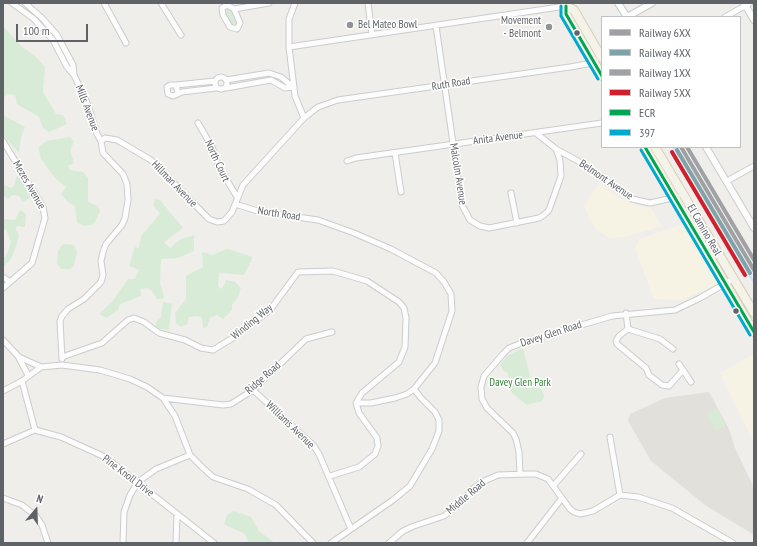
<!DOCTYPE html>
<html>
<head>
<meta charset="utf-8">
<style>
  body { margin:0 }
  #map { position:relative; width:757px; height:546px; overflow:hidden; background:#efeeea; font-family:"PT Sans Narrow",sans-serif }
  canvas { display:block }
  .frame { position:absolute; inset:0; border:4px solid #5f6368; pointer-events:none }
  .legend { position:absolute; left:601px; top:16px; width:140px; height:132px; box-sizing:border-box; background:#fff; border:1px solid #bfc1c3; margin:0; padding:5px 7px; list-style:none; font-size:12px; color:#5f6368 }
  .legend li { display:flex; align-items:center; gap:8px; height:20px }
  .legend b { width:20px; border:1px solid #bfc1c3 }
  .north { position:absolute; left:16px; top:490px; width:40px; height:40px; -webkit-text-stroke:3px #fff; paint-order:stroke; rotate:19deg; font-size:11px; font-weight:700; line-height:16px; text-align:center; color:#5f6368 }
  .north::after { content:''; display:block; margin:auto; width:14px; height:18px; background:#5f6368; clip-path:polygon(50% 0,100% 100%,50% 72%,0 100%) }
  .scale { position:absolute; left:16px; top:24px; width:72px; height:18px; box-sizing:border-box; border:2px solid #5f6368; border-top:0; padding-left:5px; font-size:12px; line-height:14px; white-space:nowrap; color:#5f6368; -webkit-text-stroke:3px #fff; paint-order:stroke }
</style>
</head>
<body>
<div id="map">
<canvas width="757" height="546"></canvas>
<div class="frame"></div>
<ul class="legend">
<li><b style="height:5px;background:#9ea0a3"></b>Railway 6XX</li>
<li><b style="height:5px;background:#7fa3a8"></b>Railway 4XX</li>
<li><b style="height:5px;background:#9fa1a4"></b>Railway 1XX</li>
<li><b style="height:5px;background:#ce202f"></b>Railway 5XX</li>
<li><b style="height:5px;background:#00a651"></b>ECR</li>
<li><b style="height:5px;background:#00a9ce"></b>397</li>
</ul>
<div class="north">N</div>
<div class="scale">100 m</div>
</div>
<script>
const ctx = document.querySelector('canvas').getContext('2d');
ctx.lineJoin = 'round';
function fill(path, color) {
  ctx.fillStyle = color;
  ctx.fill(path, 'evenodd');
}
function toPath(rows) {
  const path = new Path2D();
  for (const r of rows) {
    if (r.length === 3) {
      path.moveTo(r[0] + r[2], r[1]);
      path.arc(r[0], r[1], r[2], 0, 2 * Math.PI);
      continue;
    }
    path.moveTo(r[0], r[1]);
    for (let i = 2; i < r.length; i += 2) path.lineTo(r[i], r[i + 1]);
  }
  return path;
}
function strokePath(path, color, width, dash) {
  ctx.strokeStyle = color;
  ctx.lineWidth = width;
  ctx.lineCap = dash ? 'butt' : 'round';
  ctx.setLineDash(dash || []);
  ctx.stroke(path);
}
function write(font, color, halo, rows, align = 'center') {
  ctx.font = font + ' "PT Sans Narrow",sans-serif';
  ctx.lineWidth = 3;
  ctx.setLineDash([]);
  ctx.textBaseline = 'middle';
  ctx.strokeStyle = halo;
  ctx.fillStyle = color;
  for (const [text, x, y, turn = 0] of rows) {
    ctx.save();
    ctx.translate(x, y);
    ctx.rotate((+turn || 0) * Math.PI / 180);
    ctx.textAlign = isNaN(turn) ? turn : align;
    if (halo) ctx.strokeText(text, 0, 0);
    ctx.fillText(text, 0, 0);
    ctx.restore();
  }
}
fill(toPath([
  [600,183,618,197,639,206,651,208,662,226,626,237,609,238,596,229,584,206],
  [685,223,718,279,718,283,683,300,654,299,635,248,640,239],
  [754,354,754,442,720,373]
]), '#f7f3e4');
fill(toPath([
  [709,392,729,429,735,448,754,488,754,535,705,505,651,461,628,421,630,414,665,398]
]), '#e2e0da');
fill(toPath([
  [226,7,230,9,238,23,236,27,233,27,224,12],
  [3,26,21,46,35,56,45,67,43,92,56,114,63,115,67,124,49,132,43,128,39,117,17,104,15,95,8,94,3,98],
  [3,115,25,127,21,137,19,153,3,135],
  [70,137,74,142,70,150,74,163,68,166,70,170,83,172,88,178,88,202,98,206,100,211,95,222,91,225,83,226,77,222,75,206,69,203,61,194,66,187,56,179,41,159,38,147,47,141],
  [20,175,30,189,33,196,23,202,19,196,13,195,8,199,3,195,3,185,12,188,15,184,16,177],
  [155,199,160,200,183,228,164,242,170,248,181,239,194,235,194,251,178,258,161,259,160,283,164,297,162,299,157,299,152,291,147,288,140,289,141,296,120,304,118,310,106,318,99,314,112,302,128,279,135,279,139,270,129,266,135,247,139,248,141,236,160,214,153,205],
  [20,210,26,214,25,227,17,226,15,229,19,234,17,243,11,259,3,267,3,259,7,254,11,242,6,229,3,230,3,219,15,220],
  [63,244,74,245,77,252,74,266,70,269,61,269,57,264,58,251],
  [227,249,253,257,244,275,219,273,218,287,222,289,226,280,235,282,241,288,238,297,232,305,232,310,223,319,217,315,210,318,207,327,203,328,202,317,196,316,189,317,187,324,181,327,176,323,175,313,186,299,186,276,203,267,202,252,212,255],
  [163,302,172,304,169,330,155,328,157,321,161,317],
  [523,348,532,384,542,390,544,397,542,401,527,405,512,393,509,386,508,373,504,371,500,365,507,356],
  [717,409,725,426,715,431,707,414],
  [234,511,251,517,259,531,275,543,249,543,245,534,224,524,227,515]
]), '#d8ebd6');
strokePath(toPath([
  [673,147,702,193,754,283]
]), '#bfe0f9', 1.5);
const minor = toPath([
  [12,3,34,19,53,40,67,67,74,75,88,105,97,134,101,141],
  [25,3,42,18,57,35,73,65,74,74],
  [104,3,126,43],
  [161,3,181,35],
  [368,3,372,35],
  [227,5,234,9,240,23,237,29,230,27,223,15,222,8,227,5],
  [234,9,269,3],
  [725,17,750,3],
  [436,26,462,205,470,220,480,226,489,228,539,218,544,215,549,210,561,176,560,160,556,149],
  [289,47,566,6],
  [221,83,6],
  [176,85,215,81],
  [226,88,271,80,285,88,293,87,281,77,269,73,226,80],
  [178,93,176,85,170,85,167,87,168,94,173,96,182,92,216,88],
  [304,118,318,107,338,100,570,67,587,64,595,60],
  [198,123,212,147,219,167,237,197],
  [536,133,556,149,578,161,632,199,650,203,677,197],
  [3,141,43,207,45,218,32,263,3,288],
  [101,141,105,138,117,140,151,160,209,219,217,222,224,221,232,212,243,185,304,118,295,96,289,47,289,19,295,3],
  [395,153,401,192],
  [347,161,356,158,602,123],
  [727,181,754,166],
  [511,193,517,223],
  [235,204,261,212,318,220,354,233,391,249,436,273,444,282,451,294,452,311,435,363,414,389,421,398,435,412,439,420,439,431,432,449,410,486,393,500,331,543],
  [3,277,10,282],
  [626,313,628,329],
  [628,329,619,336,616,341,617,344,646,368,649,375,662,385,669,386,683,370],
  [628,329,660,339,673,349],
  [3,340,19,357,41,367,62,365,100,370,130,379,147,387,163,398,175,416,190,455,203,468,213,477,248,489,276,505,313,543],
  [62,357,102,343,128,320,134,318,144,322,159,333,185,340,201,348,213,350,236,336,270,310,298,272,333,271,367,281,399,302,404,308,406,318,405,347,399,362,362,393,356,403,359,413,377,438,378,446,375,454,359,467,330,476],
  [19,358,28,375],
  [62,359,60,321,62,316,68,309,84,299,101,282,103,275,101,261,103,252,106,244,122,225,125,218,128,200,127,184,123,174,103,153,101,141],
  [679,364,691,382],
  [22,381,35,430],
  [253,390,313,445,319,454,351,529],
  [3,391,22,381,41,367],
  [163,398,223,405,231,404,253,390,306,339,332,332],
  [356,403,371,403,395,398,407,394,414,389],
  [35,430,61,437,105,457,214,543],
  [610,437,620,495],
  [3,444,35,430],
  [520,474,519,452,516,439,513,433,487,408,482,399,481,387,484,376,503,354,509,348,524,342,612,316,675,310,700,298,733,279],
  [554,485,581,454],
  [3,498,22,505,36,516,42,525,48,543],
  [123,543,124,512,130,495,138,482,156,469,190,455],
  [176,543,177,514],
  [389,543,403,531,414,526,444,516,455,508,474,488,482,482,498,475,528,474,536,474,548,479,570,509,574,512,580,514,593,511,620,495,638,497,672,508,733,543],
  [527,543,562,498]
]);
const tertiary = toPath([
  [618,3,627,17],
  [744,3,754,20],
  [627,17,652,3],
  [706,147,754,228]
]);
const primary = toPath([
  [566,6,566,14,602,76],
  [566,6,574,10,602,58],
  [645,147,754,332],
  [655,147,754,313]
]);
strokePath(minor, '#cbcccc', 7);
strokePath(tertiary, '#cbcccc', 8);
strokePath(primary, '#d7ceb8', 10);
strokePath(minor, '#fdfcfc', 5);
strokePath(tertiary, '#fdfcfc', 6);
strokePath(primary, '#f4f2e9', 8);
strokePath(toPath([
  [566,6,566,14,602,76],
  [645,147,754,332]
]), '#00a651', 3);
strokePath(toPath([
  [561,6,561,16,598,79],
  [641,150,750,335]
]), '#00a9ce', 3);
strokePath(toPath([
  [681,147,754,270]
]), '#9ea0a3', 4);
strokePath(toPath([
  [677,150,750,273]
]), '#7fa3a8', 4);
strokePath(toPath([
  [687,147,754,260]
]), '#9fa1a4', 4);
strokePath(toPath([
  [672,152,745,275]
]), '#ce202f', 4);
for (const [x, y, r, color] of [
  [350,25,4,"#919496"],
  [549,27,4,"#919496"],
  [577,33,3.5,"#5f6368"],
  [736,311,3.5,"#5f6368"]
]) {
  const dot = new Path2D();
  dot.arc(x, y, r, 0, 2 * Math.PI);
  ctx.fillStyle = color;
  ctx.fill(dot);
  strokePath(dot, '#fff', 1.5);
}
write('11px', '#5f6368', '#fff', [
  ["Movement",541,21],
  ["- Belmont",541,34],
  ["Bel Mateo Bowl",358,25,"left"]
], 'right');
write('11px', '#5f6368', '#fff', [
  ["Ruth Road",451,84,-9],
  ["Mills Avenue",87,108,69],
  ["Anita Avenue",498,138,-7],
  ["North Court",217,161,65],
  ["Malcolm Avenue",458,174,81],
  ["Belmont Avenue",606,180,34],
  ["Hillman Avenue",174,184,46],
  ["Mezes Avenue",29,185,60],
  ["North Road",279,214,9],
  ["El Camino Real",704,230,60],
  ["Winding Way",252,322,-39],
  ["Davey Glen Road",551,334,-18],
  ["Ridge Road",263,378,-41],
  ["Williams Avenue",290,425,44],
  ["Pine Knoll Drive",128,476,37],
  ["Middle Road",466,497,-40]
]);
write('11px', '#348238', '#fff', [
  ["Davey Glen Park",520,383]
]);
</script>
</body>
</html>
